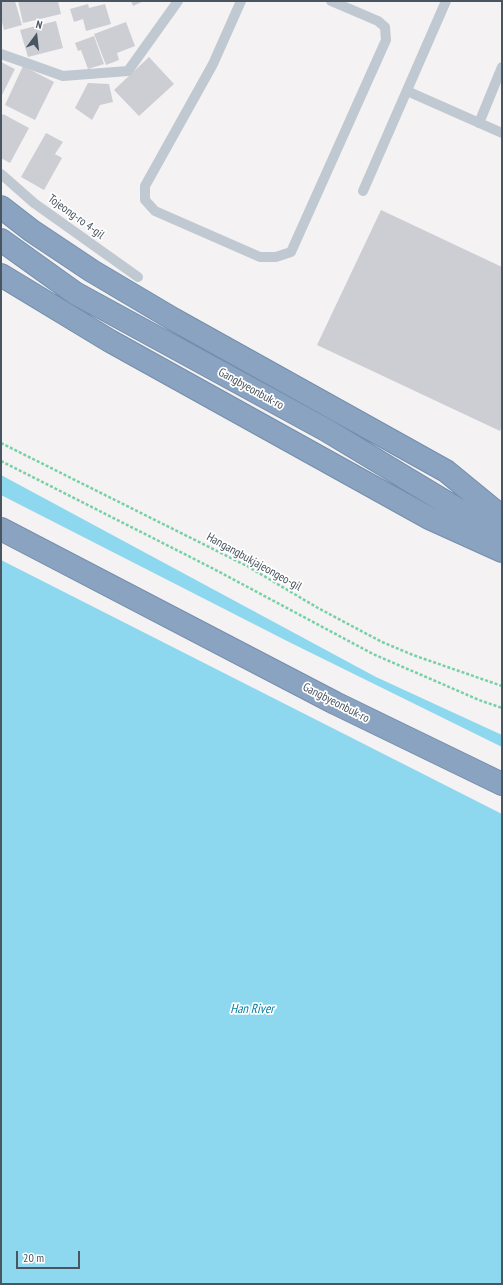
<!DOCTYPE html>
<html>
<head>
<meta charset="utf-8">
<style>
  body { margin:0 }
  #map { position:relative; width:503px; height:1285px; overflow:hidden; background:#f4f2f2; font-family:"PT Sans Narrow",sans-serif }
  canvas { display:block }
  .frame { position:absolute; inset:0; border:2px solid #495560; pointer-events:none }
  .north { position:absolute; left:16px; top:16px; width:40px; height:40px; -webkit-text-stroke:3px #fff; paint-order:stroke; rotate:15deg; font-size:11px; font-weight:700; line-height:16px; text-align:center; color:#495560 }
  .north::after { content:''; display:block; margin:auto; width:14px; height:18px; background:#495560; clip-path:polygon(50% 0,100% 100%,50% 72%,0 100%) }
  .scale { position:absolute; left:16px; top:1251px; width:64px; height:18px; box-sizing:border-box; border:2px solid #495560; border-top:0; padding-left:5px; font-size:12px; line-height:14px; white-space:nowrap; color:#495560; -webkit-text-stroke:3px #fff; paint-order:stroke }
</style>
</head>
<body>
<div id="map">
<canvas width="503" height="1285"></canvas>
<div class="frame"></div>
<div class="north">N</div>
<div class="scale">20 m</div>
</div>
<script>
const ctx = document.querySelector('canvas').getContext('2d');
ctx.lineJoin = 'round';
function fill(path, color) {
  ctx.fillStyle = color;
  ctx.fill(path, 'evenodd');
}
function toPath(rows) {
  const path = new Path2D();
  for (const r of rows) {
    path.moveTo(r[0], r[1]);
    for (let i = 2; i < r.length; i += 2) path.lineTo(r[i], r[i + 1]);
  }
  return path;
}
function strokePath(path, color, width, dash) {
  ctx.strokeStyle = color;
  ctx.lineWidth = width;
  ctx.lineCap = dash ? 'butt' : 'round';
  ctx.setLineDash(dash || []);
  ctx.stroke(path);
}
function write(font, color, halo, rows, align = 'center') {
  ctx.font = font + ' "PT Sans Narrow",sans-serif';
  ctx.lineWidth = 3.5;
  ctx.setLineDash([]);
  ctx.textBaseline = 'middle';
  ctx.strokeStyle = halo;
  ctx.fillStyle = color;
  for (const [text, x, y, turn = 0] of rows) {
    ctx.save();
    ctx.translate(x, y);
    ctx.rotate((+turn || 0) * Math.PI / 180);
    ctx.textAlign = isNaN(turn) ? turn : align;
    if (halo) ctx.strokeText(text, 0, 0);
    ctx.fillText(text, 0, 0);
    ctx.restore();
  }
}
fill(toPath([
  [1,475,376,677,502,735,502,1284,1,1284]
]), '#8dd8ef');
fill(toPath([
  [1,495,289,642,502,747,502,814,1,560]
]), '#f4f2f2');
fill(toPath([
  [1,1,15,1,22,25,4,30,2,22,1,22],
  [18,1,58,1,61,14,23,23],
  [131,1,144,1,133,6],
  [88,4,89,8,105,4,111,24,86,31,83,19,74,22,70,9],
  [56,21,63,48,28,57,20,30],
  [126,22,135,46,117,53,119,60,106,65,94,34],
  [94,36,104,64,88,69,81,50,78,51,75,43],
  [149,57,174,84,139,116,114,90],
  [1,62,15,69,1,97],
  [23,66,54,82,35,120,5,105],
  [88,83,109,84,113,102,100,105,92,120,75,108],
  [3,114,29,128,10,163,1,158,1,117],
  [46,133,63,142,55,154,62,158,44,190,21,177],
  [381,210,502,267,502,425,500,431,317,345]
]), '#ccced4');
const highway = toPath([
  [1,207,32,231,92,271,173,319,446,471,502,517],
  [1,240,75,293,326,430,502,536],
  [1,275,110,341,429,518,502,551],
  [1,529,335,703,502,784]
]);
strokePath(highway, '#748ead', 24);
strokePath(toPath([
  [1,443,247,566,318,608,382,642,413,655,502,686],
  [1,461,212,568,373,654,479,700,502,708]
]), '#77d1a7', 2.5, [3, 2]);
strokePath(toPath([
  [241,1,213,64,145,186,145,200,155,211,260,257,276,257,291,252,386,40,385,27,378,21,331,1],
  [1,54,63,76,128,71,178,1],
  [407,91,502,133],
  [479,123,502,67],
  [1,174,34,203,138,277],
  [363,191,446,1]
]), '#c0c9d1', 10);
strokePath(highway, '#89a3c1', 22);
write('12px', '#495560', '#fff', [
  ["Tojeong-ro 4-gil",76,217,36],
  ["Gangbyeonbuk-ro",251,389,29],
  ["Hangangbukjajeongeo-gil",254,562,29],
  ["Gangbyeonbuk-ro",336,703,27]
]);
write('italic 13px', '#0980a4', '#fff', [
  ["Han River",252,1009]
]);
</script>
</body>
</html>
